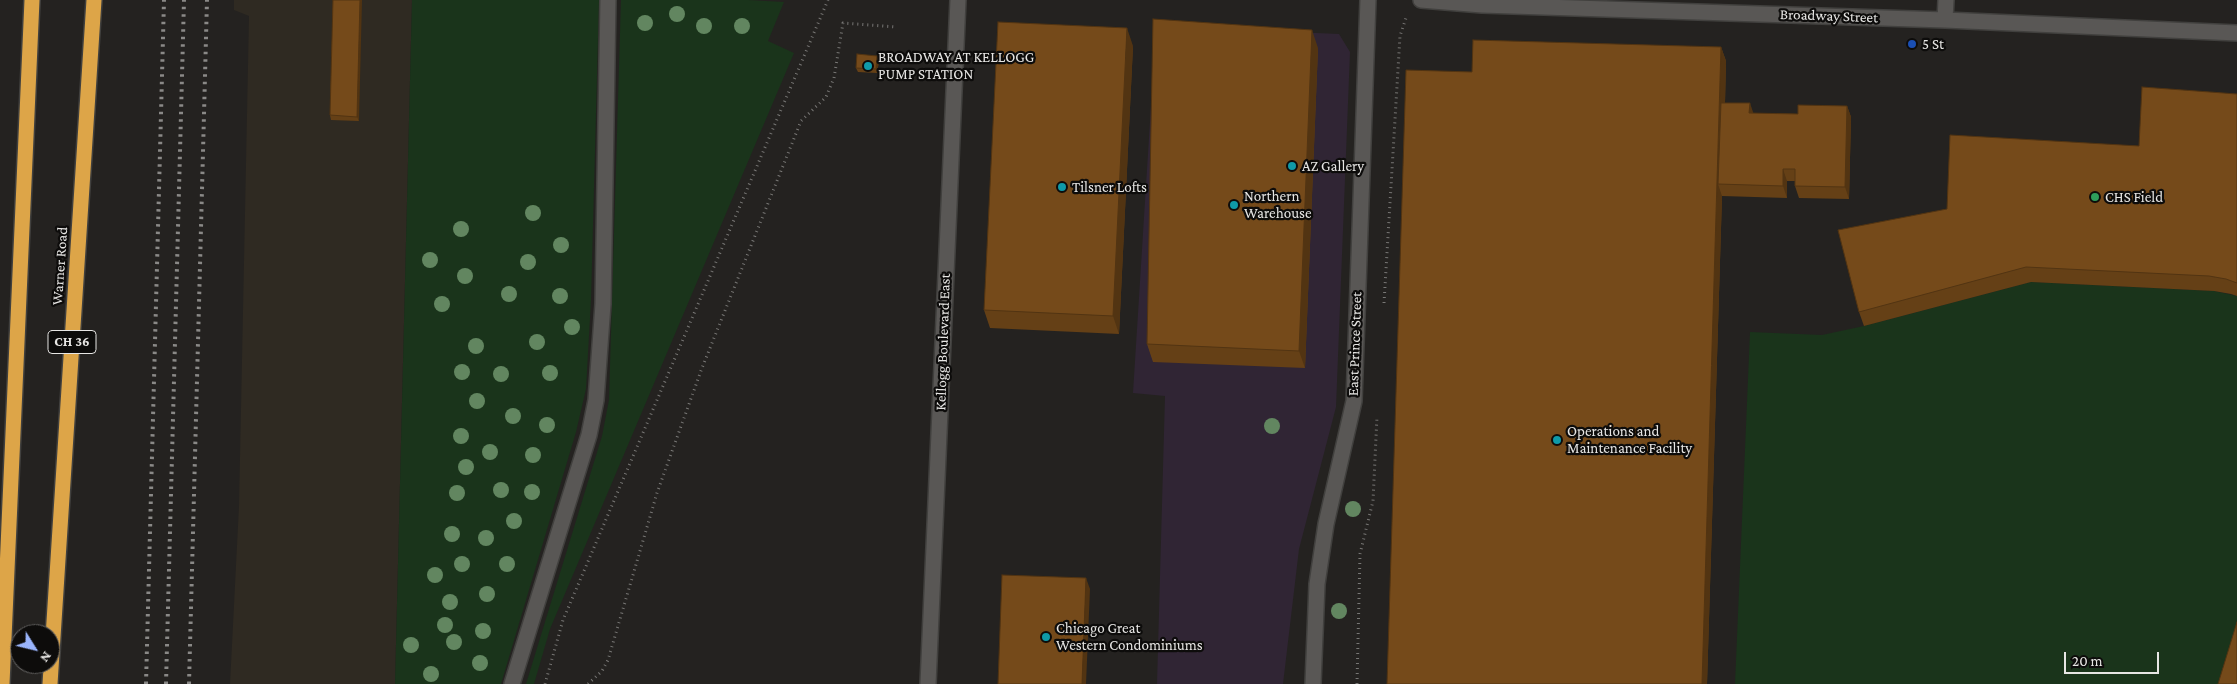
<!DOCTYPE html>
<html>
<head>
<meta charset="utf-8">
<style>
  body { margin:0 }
  #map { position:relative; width:2237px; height:684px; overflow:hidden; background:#242220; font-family:"Crimson Pro",serif }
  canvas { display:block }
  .north { position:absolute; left:10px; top:624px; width:50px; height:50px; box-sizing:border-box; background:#0d0c0b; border:1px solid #646362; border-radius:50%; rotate:126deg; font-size:14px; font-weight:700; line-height:20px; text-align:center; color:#e7e6e4 }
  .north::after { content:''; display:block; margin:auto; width:18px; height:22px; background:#9ab5fd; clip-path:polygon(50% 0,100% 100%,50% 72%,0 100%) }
  .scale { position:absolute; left:2064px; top:652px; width:95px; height:22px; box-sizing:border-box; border:2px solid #e7e6e4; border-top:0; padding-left:6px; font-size:15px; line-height:18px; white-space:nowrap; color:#e7e6e4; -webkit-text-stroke:4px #0d0c0b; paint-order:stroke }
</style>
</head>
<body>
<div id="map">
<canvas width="2237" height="684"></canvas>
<div class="north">N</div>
<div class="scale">20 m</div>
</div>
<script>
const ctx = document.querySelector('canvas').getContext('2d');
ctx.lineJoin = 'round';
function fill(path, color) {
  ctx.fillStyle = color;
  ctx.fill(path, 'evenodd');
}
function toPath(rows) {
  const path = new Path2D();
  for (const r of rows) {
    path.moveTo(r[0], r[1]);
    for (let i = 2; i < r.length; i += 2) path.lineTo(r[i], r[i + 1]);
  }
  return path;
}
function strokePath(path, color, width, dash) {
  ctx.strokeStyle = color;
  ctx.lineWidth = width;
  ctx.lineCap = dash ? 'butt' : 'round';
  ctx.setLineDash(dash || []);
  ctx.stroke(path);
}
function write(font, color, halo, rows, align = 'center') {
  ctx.font = font + ' "Crimson Pro",serif';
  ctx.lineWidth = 4.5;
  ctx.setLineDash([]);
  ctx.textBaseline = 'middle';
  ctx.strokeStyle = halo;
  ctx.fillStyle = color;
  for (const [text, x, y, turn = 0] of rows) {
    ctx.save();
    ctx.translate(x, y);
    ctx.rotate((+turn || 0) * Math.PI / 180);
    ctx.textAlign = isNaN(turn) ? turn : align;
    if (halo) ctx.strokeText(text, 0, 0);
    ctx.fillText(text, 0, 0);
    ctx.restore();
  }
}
fill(toPath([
  [1156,26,1339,34,1350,52,1336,407,1299,549,1283,684,1157,684,1165,396,1133,393]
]), '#302534');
fill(toPath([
  [234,0,412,0,395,684,230,684,239,506,249,16,234,10]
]), '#2f2a22');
fill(toPath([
  [412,0,599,0,591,300,586,389,576,432,501,684,395,684],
  [621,0,748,0,784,2,768,41,794,53,550,629,534,684,526,684,602,436,609,400],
  [2031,282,2214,291,2237,296,2237,653,2227,684,1735,684,1750,332,1822,335,1864,326]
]), '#1a341b');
const lane = toPath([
  [512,684,589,435,596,400,603,304,608,0]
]);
const street = toPath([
  [1313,684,1317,584,1326,524,1354,401,1368,0]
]);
const secondary = toPath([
  [1421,0,1482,5,1945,20,2237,33],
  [1945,20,1946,0],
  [928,684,958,0]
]);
const highway = toPath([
  [2,684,32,0],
  [50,684,94,0]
]);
strokePath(lane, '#41403e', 18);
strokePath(street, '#41403e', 18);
strokePath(secondary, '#41403e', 18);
strokePath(highway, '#41403e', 18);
strokePath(toPath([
  [1384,303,1400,36,1406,18],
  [545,684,563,620,828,0],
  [588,684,602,671,608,660,657,493,702,368,801,121,826,97,834,78,843,23,896,27],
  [1357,684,1360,554,1373,501,1377,416]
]), '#787775', 3, [1, 4]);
strokePath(lane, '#595755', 15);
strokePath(street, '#595755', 15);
strokePath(secondary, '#595755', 15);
strokePath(highway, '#dda548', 15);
strokePath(toPath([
  [146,684,164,0],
  [166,684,184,0],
  [189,684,207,0]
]), '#8a8987', 4, [2.5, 5]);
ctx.fillStyle = '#628660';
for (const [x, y] of [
  [677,14],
  [645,23],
  [704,26],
  [742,26],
  [533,213],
  [461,229],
  [561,245],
  [430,260],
  [528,262],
  [465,276],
  [509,294],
  [560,296],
  [442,304],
  [572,327],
  [537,342],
  [476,346],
  [462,372],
  [550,373],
  [501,374],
  [477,401],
  [513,416],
  [547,425],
  [1272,426],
  [461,436],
  [490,452],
  [533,455],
  [466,467],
  [501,490],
  [532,492],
  [457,493],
  [1353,509],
  [514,521],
  [452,534],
  [486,538],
  [462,564],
  [507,564],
  [435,575],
  [487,594],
  [450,602],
  [1339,611],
  [445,625],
  [483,631],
  [454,642],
  [411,645],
  [480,663],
  [431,674]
]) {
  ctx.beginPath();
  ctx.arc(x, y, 8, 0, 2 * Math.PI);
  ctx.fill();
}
fill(toPath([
  [333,0,359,121,331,120,330,115],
  [1133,46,1119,334,990,328,984,310],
  [1721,47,1726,61,1725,103,1753,113,1798,114,1847,106,1851,117,1849,199,1799,198,1795,186,1795,181,1787,181,1787,198,1722,196,1707,684,1387,684,1472,72],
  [1318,48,1305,368,1153,362,1147,344],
  [879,61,877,73,858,72,856,68],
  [2237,94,2237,296,2231,294,2214,291,2031,282,1864,326,1859,312,1947,209,2139,146]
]), '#654016');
fill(toPath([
  [360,0,362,0,359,121,357,117],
  [1127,28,1133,46,1119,334,1113,316],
  [1312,30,1318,48,1305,368,1299,351],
  [1721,47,1726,61,1723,184,1718,184,1722,196,1707,684,1702,684],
  [877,56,879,61,877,73,876,69],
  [1750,103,1754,115,1749,113],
  [1847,106,1851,117,1849,199,1845,187],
  [1783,169,1787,181,1787,198,1783,186],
  [1086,578,1090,589,1086,684,1082,684]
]), '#523412');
const building = toPath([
  [333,0,360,0,357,117,330,115,333,0],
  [1153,19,1312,30,1299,351,1147,344,1153,19],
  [998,22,1127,28,1113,316,984,310,998,22],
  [1473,40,1721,47,1702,684,1387,684,1406,70,1472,72,1473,40],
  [857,54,877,56,876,69,856,68,857,54],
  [2142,87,2237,94,2237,283,2226,279,2209,276,2026,267,1859,312,1838,230,1947,209,1950,135,2139,146,2142,87],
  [1721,103,1750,103,1749,113,1798,114,1798,105,1847,106,1845,187,1795,186,1795,169,1783,169,1783,186,1718,184,1721,103],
  [1002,575,1086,578,1082,684,998,684,1002,575],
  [2237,622,2237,684,2218,684,2237,622]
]);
fill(building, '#754a1a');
strokePath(building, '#523412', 1);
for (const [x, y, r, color] of [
  [1912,44,5,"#1a4fb4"],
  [868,66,5,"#0f9aa8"],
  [1292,166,5,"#0f9aa8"],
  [1062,187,5,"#0f9aa8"],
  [2095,197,5,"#2e9e5b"],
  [1234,205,5,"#0f9aa8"],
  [1557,440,5,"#0f9aa8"],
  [1046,637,5,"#0f9aa8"]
]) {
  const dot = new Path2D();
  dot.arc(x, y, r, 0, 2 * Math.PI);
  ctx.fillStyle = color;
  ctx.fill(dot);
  strokePath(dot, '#0d0c0b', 2);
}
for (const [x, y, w] of [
  [72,342,48]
]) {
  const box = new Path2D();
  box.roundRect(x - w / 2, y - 11.5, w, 23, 4);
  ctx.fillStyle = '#0d0c0b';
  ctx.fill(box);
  strokePath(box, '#e7e6e4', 1);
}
write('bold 14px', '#e7e6e4', null, [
  ["CH 36",72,342]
]);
write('15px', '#e7e6e4', '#0d0c0b', [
  ["Broadway Street",1829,16,2],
  ["Warner Road",60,266,-86],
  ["Kellogg Boulevard East",943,342,-88],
  ["East Prince Street",1355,344,-88]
]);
write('15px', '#e7e6e4', '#0d0c0b', [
  ["5 St",1922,44],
  ["BROADWAY AT KELLOGG",878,57],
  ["PUMP STATION",878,74],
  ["AZ Gallery",1302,166],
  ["Tilsner Lofts",1072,187],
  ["Northern",1244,196],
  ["Warehouse",1244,213],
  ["CHS Field",2105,197],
  ["Operations and",1567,431],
  ["Maintenance Facility",1567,448],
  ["Chicago Great",1056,628],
  ["Western Condominiums",1056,645]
], 'left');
</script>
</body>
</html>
